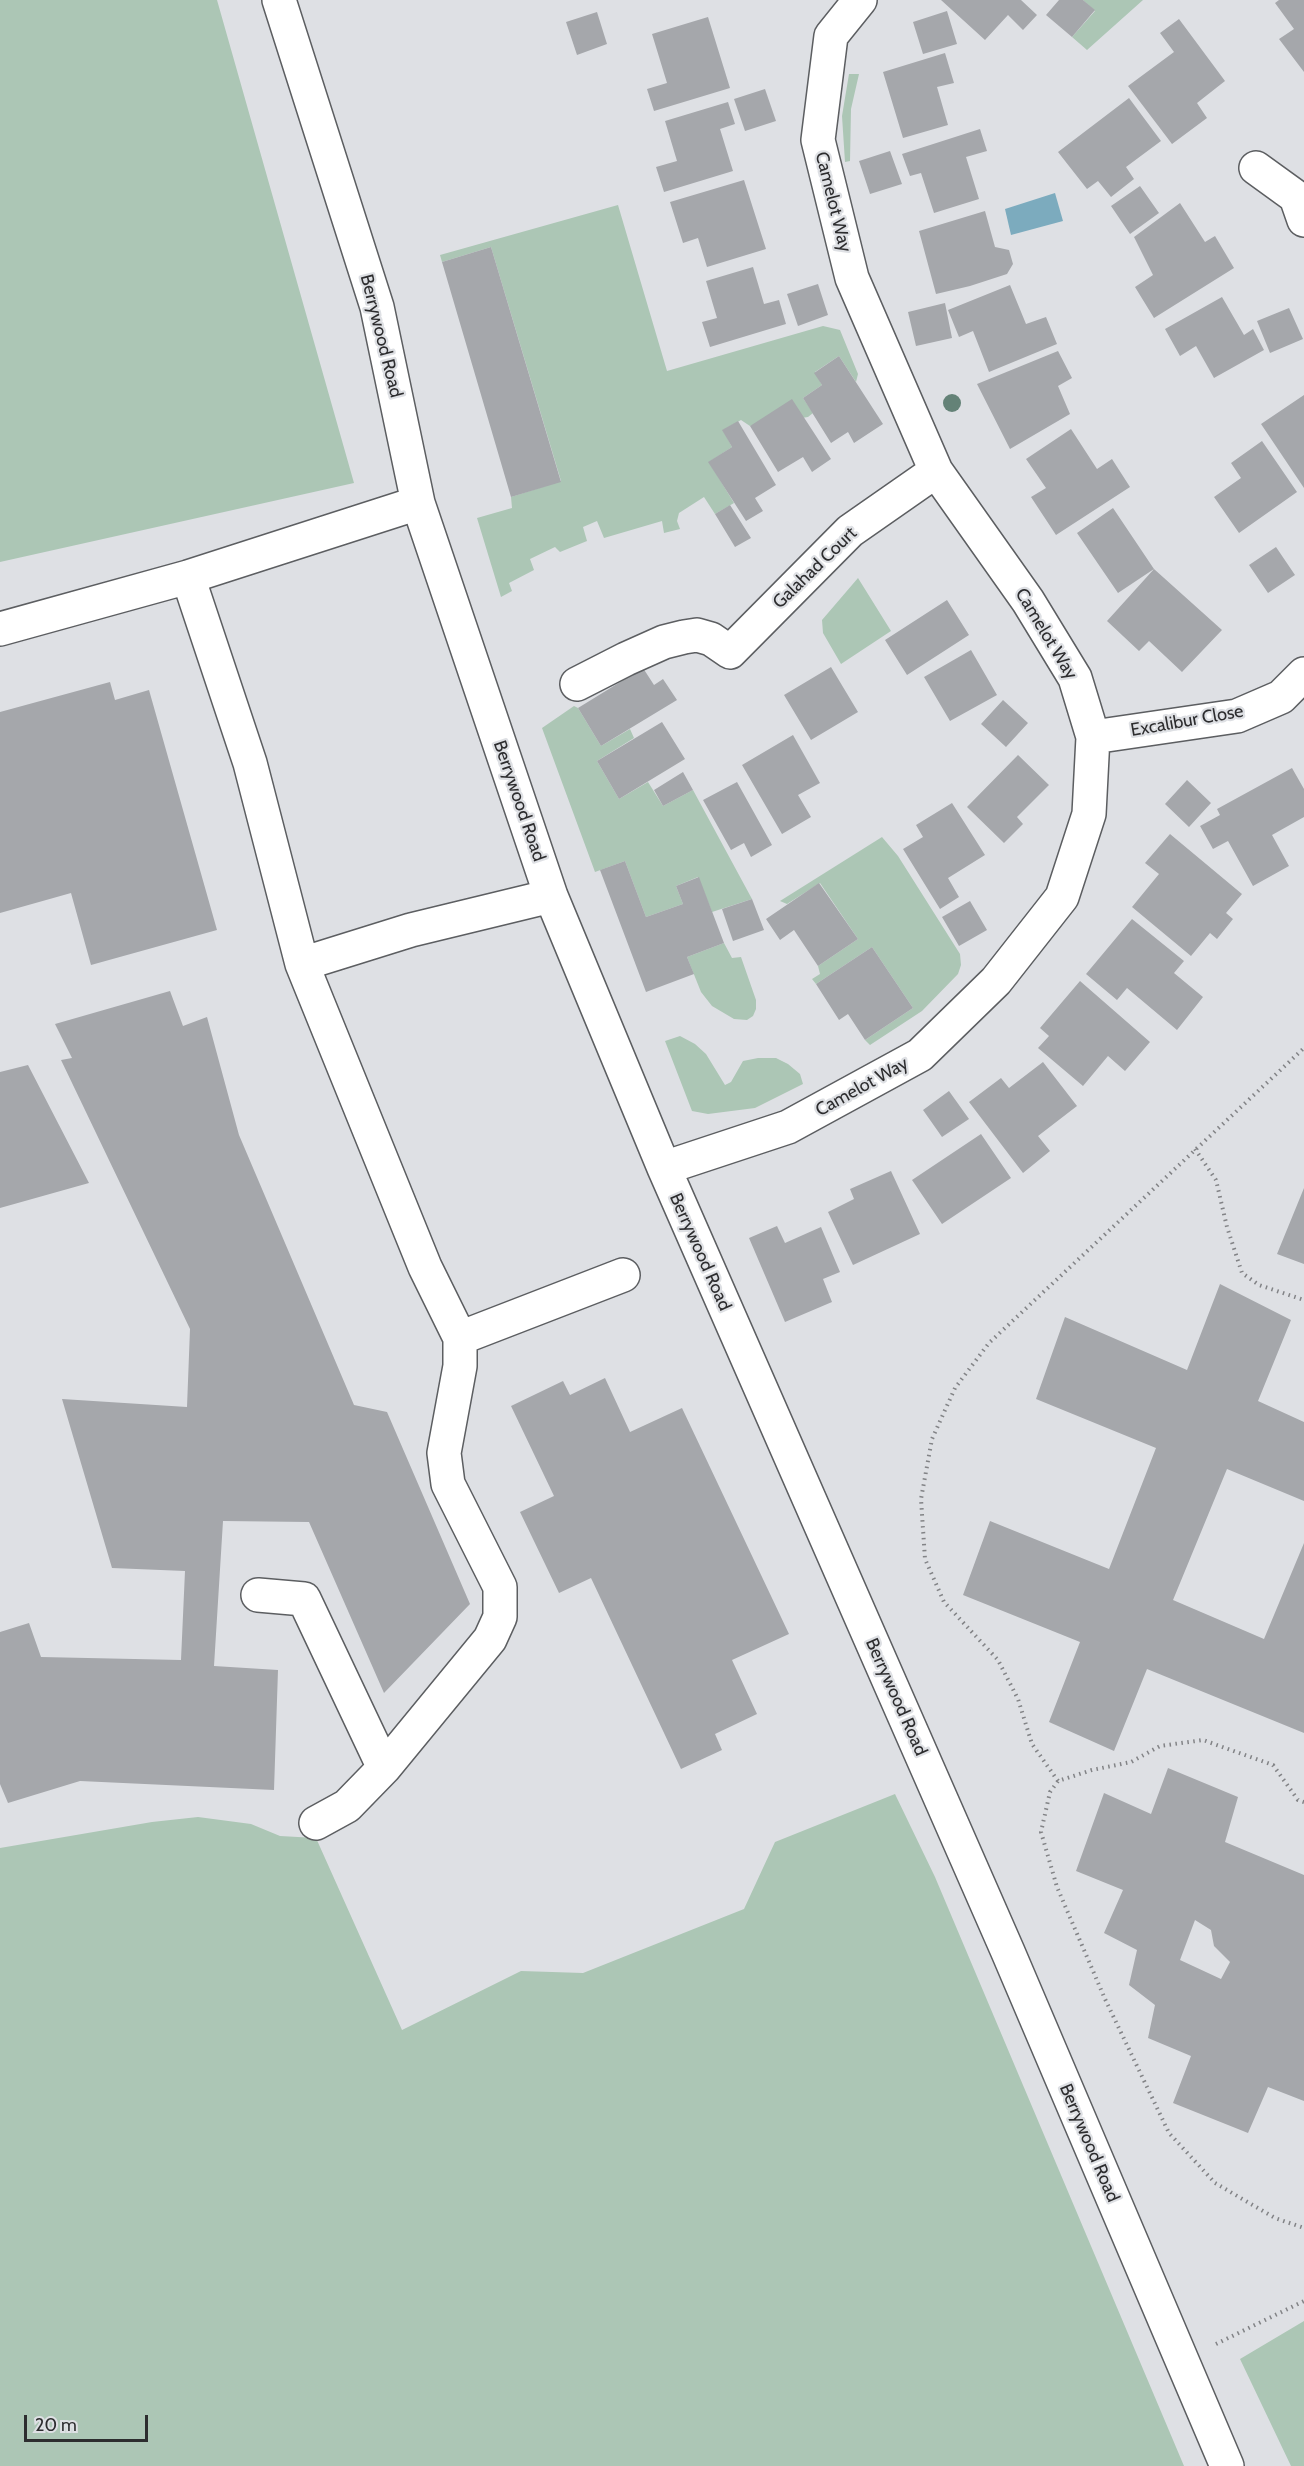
<!DOCTYPE html>
<html>
<head>
<meta charset="utf-8">
<style>
  body { margin:0 }
  #map { position:relative; width:1304px; height:2466px; overflow:hidden; background:#dee0e4; font-family:Cabin,sans-serif }
  canvas { display:block }
  .scale { position:absolute; left:24px; top:2415px; width:124px; height:27px; box-sizing:border-box; border:3px solid #2d2d2f; border-top:0; padding-left:8px; font-size:18px; line-height:21px; white-space:nowrap; color:#2d2d2f; -webkit-text-stroke:4px #dee0e4; paint-order:stroke }
</style>
</head>
<body>
<div id="map">
<canvas width="1304" height="2466"></canvas>
<div class="scale">20 m</div>
</div>
<script>
const ctx = document.querySelector('canvas').getContext('2d');
ctx.lineJoin = 'round';
function fill(path, color) {
  ctx.fillStyle = color;
  ctx.fill(path, 'evenodd');
}
function toPath(rows) {
  const path = new Path2D();
  for (const r of rows) {
    path.moveTo(r[0], r[1]);
    for (let i = 2; i < r.length; i += 2) path.lineTo(r[i], r[i + 1]);
  }
  return path;
}
function strokePath(path, color, width, dash) {
  ctx.strokeStyle = color;
  ctx.lineWidth = width;
  ctx.lineCap = dash ? 'butt' : 'round';
  ctx.setLineDash(dash || []);
  ctx.stroke(path);
}
function write(font, color, halo, rows, align = 'center') {
  ctx.font = font + ' Cabin,sans-serif';
  ctx.lineWidth = 4.5;
  ctx.setLineDash([]);
  ctx.textBaseline = 'middle';
  ctx.strokeStyle = halo;
  ctx.fillStyle = color;
  for (const [text, x, y, turn = 0] of rows) {
    ctx.save();
    ctx.translate(x, y);
    ctx.rotate((+turn || 0) * Math.PI / 180);
    ctx.textAlign = isNaN(turn) ? turn : align;
    if (halo) ctx.strokeText(text, 0, 0);
    ctx.fillText(text, 0, 0);
    ctx.restore();
  }
}
fill(toPath([
  [0,0,217,0,354,483,0,562],
  [1083,0,1143,0,1087,50,1072,37,1095,11],
  [849,74,859,74,851,109,850,161,845,162,842,116],
  [618,205,667,371,823,326,840,330,858,374,856,382,839,356,815,372,822,385,803,398,813,413,808,417,750,426,741,420,723,430,732,447,709,462,734,503,715,514,704,497,679,513,677,521,680,529,664,533,662,521,604,538,597,521,583,527,587,541,560,552,555,547,530,559,534,570,509,583,512,591,501,597,477,518,512,508,511,497,561,481,491,247,442,262,440,255],
  [858,578,891,631,841,664,823,633,822,620],
  [574,706,578,708,601,746,630,729,634,738,597,761,619,799,648,782,663,806,693,790,752,899,712,912,698,877,676,886,683,904,646,917,625,861,595,872,542,728],
  [882,837,898,856,960,954,961,965,958,974,922,1011,870,1045,865,1040,913,1008,872,947,816,984,812,979,820,974,818,966,858,939,820,883,787,904,780,901],
  [724,943,732,958,741,957,756,1000,756,1009,753,1016,747,1020,734,1019,712,1006,701,992,687,957],
  [680,1036,695,1044,706,1054,725,1085,731,1082,743,1061,758,1058,776,1058,788,1064,800,1074,803,1084,755,1108,708,1114,692,1111,665,1041],
  [895,1794,935,1877,1184,2466,0,2466,0,1848,152,1822,198,1817,251,1824,280,1836,316,1838,402,2030,521,1971,583,1973,744,1909,775,1842],
  [1304,2321,1304,2466,1291,2466,1240,2359]
]), '#acc6b5');
fill(toPath([
  [1055,193,1063,221,1011,235,1005,209]
]), '#7cabbe');
fill(toPath([
  [941,0,1021,0,1037,15,1023,30,1008,15,985,40],
  [1059,0,1083,0,1095,10,1072,37,1046,15],
  [1279,0,1304,0,1304,72,1279,39,1294,29,1275,3],
  [947,11,957,44,923,54,913,22],
  [597,12,607,44,577,55,566,22],
  [708,17,730,88,654,111,647,89,667,83,652,34],
  [1179,19,1225,81,1197,103,1207,118,1172,144,1128,86,1174,52,1160,33],
  [945,53,954,83,937,87,948,125,903,138,883,72],
  [765,89,776,121,745,131,734,99],
  [1129,98,1161,141,1126,167,1134,179,1111,197,1098,181,1087,189,1058,152],
  [728,102,735,124,720,129,733,171,664,192,656,167,677,161,665,121],
  [980,129,987,151,966,157,979,199,934,213,921,173,910,176,902,154],
  [890,151,902,184,870,194,859,161],
  [744,180,766,249,707,267,698,238,683,243,670,202],
  [1140,186,1159,213,1130,234,1111,206],
  [1180,203,1205,242,1215,236,1234,268,1154,318,1135,287,1153,275,1134,237],
  [985,211,995,247,1009,250,1013,264,1007,274,970,286,936,294,919,231],
  [491,247,561,482,511,497,442,262],
  [753,267,764,304,779,300,786,324,710,347,702,322,717,318,706,281],
  [818,284,828,315,798,326,787,294],
  [1010,285,1026,324,1046,317,1057,344,989,372,973,331,959,337,948,310],
  [1222,297,1244,335,1253,329,1264,350,1214,378,1196,346,1180,356,1165,329],
  [945,303,952,338,916,346,908,312],
  [1289,308,1303,339,1270,353,1257,321],
  [1058,351,1072,378,1058,386,1070,414,1010,449,977,384],
  [839,356,883,424,854,443,848,432,831,443,803,398,822,385,814,373],
  [1304,395,1304,488,1261,424],
  [792,399,831,459,812,472,803,457,778,472,750,426],
  [738,421,776,485,755,498,763,511,746,521,708,462,732,447,722,430],
  [1071,429,1097,469,1112,459,1130,487,1056,535,1031,497,1046,488,1026,459],
  [1262,441,1297,492,1239,533,1214,497,1241,478,1231,463],
  [730,505,751,538,735,547,715,514],
  [1113,508,1154,569,1222,630,1182,672,1149,641,1139,651,1107,621,1154,569,1118,593,1077,533],
  [1276,547,1295,575,1268,593,1249,565],
  [947,600,969,635,907,675,885,640],
  [971,650,997,695,950,721,924,677],
  [831,667,858,712,811,740,784,695],
  [643,668,654,685,663,679,677,700,601,746,578,708],
  [110,682,115,700,149,690,217,930,91,965,71,893,0,913,0,712],
  [1003,700,1028,723,1006,747,981,724],
  [662,722,685,759,619,799,597,761],
  [793,735,820,783,798,795,811,817,782,834,742,765],
  [1018,755,1049,785,1017,817,1023,824,1004,843,967,807],
  [1292,768,1304,789,1304,817,1272,835,1289,866,1253,886,1228,841,1213,849,1200,826,1220,815,1217,809],
  [683,772,693,790,663,806,654,790],
  [1187,780,1211,803,1189,827,1165,804],
  [737,782,772,845,751,857,744,843,731,850,703,800],
  [952,803,985,855,948,878,959,897,940,909,903,849,923,837,916,825],
  [1170,834,1242,894,1226,913,1233,919,1217,939,1210,933,1191,956,1132,907,1159,874,1145,863],
  [625,861,646,917,683,904,676,886,699,877,724,943,687,957,694,974,646,992,600,870],
  [819,883,858,939,818,966,794,930,780,940,766,919],
  [752,899,764,930,733,941,722,909],
  [970,901,987,930,959,946,942,917],
  [1132,919,1184,961,1174,973,1203,997,1177,1030,1127,988,1117,1000,1086,974],
  [872,947,913,1008,865,1040,848,1014,839,1020,816,984],
  [1080,981,1150,1042,1125,1071,1108,1056,1083,1086,1038,1048,1049,1036,1040,1028],
  [170,991,183,1026,207,1017,239,1135,354,1405,387,1412,470,1604,384,1693,309,1522,223,1521,214,1666,278,1670,274,1790,80,1781,8,1803,0,1784,0,1632,29,1623,41,1657,181,1660,185,1571,112,1568,62,1399,187,1407,190,1329,61,1060,72,1058,55,1024],
  [1043,1062,1077,1106,1038,1136,1050,1151,1023,1173,969,1102,1001,1078,1009,1088],
  [28,1065,89,1183,0,1208,0,1072],
  [949,1091,969,1119,942,1137,923,1110],
  [981,1134,1011,1178,942,1224,912,1180],
  [891,1171,920,1234,853,1265,828,1212,854,1199,850,1189],
  [1304,1188,1304,1264,1277,1254],
  [777,1226,785,1243,821,1227,840,1272,823,1279,832,1302,785,1322,749,1238],
  [1220,1284,1291,1320,1258,1401,1304,1422,1304,1501,1227,1469,1173,1600,1264,1639,1304,1543,1304,1733,1147,1669,1114,1751,1049,1722,1080,1642,963,1595,990,1521,1109,1569,1156,1448,1036,1399,1065,1317,1187,1370],
  [605,1378,630,1432,682,1408,789,1634,732,1660,757,1714,715,1734,722,1750,681,1769,591,1578,559,1593,520,1512,554,1496,511,1406,563,1381,570,1395],
  [1168,1768,1238,1797,1225,1842,1304,1875,1304,2101,1268,2087,1248,2133,1173,2103,1191,2056,1148,2038,1155,2005,1129,1985,1137,1950,1104,1933,1123,1890,1076,1871,1104,1793,1151,1814],
  [1195,1920,1211,1930,1214,1946,1230,1962,1221,1979,1180,1960]
]), '#a5a7ab');
const minor = toPath([
  [279,0,377,307,418,503,551,896,664,1168,1008,1952,1227,2466],
  [1256,168,1296,197,1304,220],
  [188,577,250,763,302,964,425,1267,460,1338,623,1275],
  [0,629,188,577,418,503],
  [577,684,626,659,664,642,684,637,697,635,711,639,730,652,850,531,936,471],
  [1093,737,1237,716,1281,697,1304,674],
  [302,964,411,930,551,896],
  [664,1168,788,1127,920,1055,996,981,1062,897,1089,814,1093,737,1075,678,1028,601,936,471,852,278,818,140,831,36,860,0],
  [258,1595,304,1599,384,1768],
  [316,1823,347,1806,384,1768,490,1639,500,1617,500,1587,448,1484,444,1453,460,1366,460,1338]
]);
strokePath(minor, '#5c5e61', 36);
strokePath(toPath([
  [1195,1149,1216,1180,1227,1227,1242,1273,1259,1285,1304,1300],
  [1058,1781,1032,1744,1018,1699,998,1660,944,1602,925,1559,921,1499,932,1439,955,1388,989,1343,1304,1048],
  [1304,1802,1298,1800,1273,1765,1203,1740,1160,1746,1131,1762,1092,1770,1058,1781,1050,1792,1041,1832,1057,1887,1105,1999,1169,2133,1215,2183,1275,2218,1304,2228],
  [1216,2344,1304,2301]
]), '#828386', 4, [1.5, 4.5]);
strokePath(minor, '#fff', 33);
ctx.fillStyle = '#648277';
for (const [x, y] of [
  [952,403]
]) {
  ctx.beginPath();
  ctx.arc(x, y, 9, 0, 2 * Math.PI);
  ctx.fill();
}
write('18px', '#2d2d2f', '#dee0e4', [
  ["Camelot Way",833,202,76],
  ["Berrywood Road",381,336,76],
  ["Galahad Court",815,568,-44],
  ["Camelot Way",1046,634,59],
  ["Excalibur Close",1187,721,-10],
  ["Berrywood Road",519,801,71],
  ["Camelot Way",862,1087,-29],
  ["Berrywood Road",700,1252,66],
  ["Berrywood Road",896,1697,66],
  ["Berrywood Road",1089,2143,67]
]);
</script>
</body>
</html>
